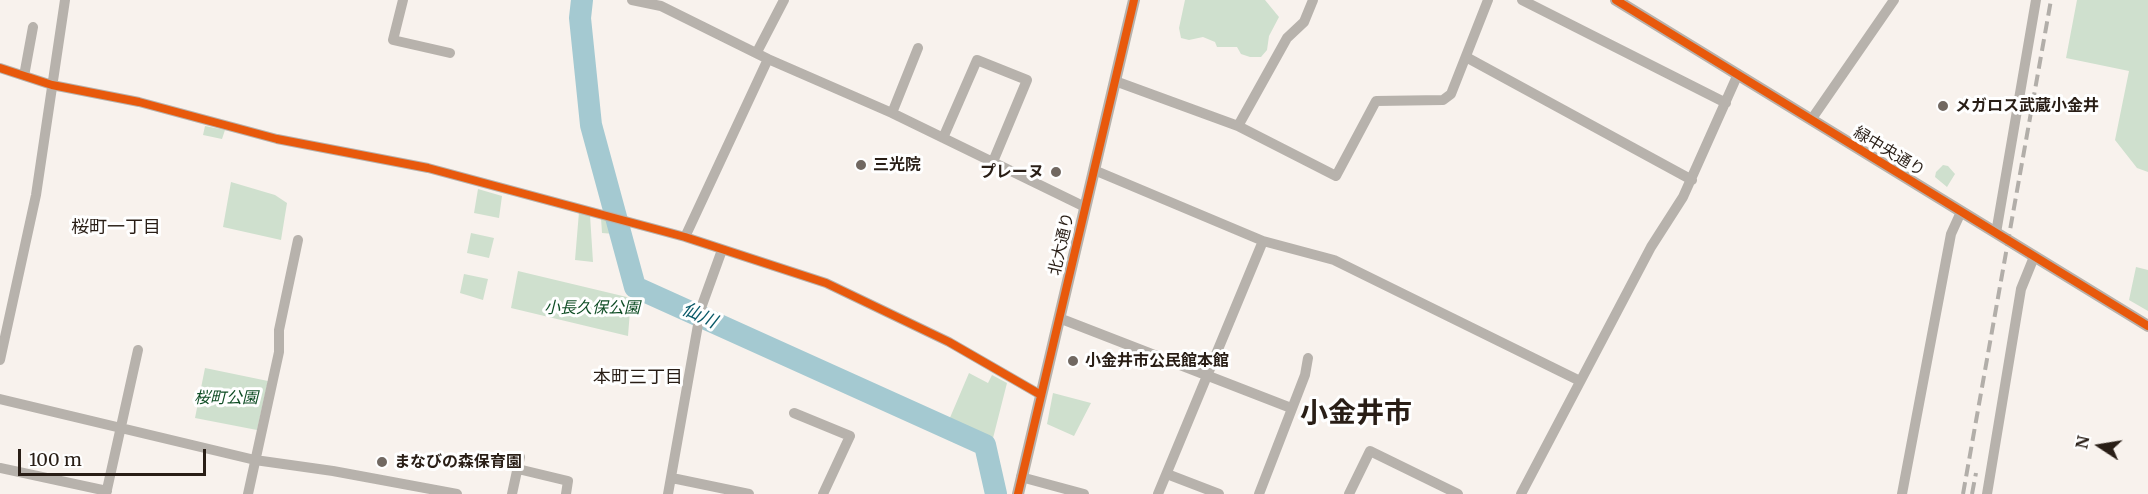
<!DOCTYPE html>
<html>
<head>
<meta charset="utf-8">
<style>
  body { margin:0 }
  #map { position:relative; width:2148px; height:494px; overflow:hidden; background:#f8f2ed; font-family:Merriweather,serif }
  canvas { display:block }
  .north { position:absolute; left:2070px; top:416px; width:60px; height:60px; -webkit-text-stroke:4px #fff; paint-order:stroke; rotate:282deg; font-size:16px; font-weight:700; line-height:24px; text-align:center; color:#291e16 }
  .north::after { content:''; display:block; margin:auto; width:21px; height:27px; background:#291e16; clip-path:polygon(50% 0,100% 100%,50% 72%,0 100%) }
  .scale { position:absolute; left:18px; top:449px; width:188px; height:27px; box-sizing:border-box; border:3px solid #291e16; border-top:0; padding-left:8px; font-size:18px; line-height:21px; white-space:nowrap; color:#291e16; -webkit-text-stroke:4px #fff; paint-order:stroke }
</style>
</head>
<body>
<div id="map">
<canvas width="2148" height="494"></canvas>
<div class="north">N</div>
<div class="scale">100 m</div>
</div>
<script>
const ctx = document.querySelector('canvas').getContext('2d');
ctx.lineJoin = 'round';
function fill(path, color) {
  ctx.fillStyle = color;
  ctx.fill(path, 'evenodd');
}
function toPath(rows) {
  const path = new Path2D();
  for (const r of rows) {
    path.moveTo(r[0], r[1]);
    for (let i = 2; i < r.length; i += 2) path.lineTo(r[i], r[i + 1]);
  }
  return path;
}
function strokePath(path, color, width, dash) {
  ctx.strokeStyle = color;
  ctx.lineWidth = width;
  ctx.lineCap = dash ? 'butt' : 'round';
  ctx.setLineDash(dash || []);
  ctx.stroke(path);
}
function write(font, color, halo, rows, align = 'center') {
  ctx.font = font + ' Merriweather,"Noto Sans JP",serif';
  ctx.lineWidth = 6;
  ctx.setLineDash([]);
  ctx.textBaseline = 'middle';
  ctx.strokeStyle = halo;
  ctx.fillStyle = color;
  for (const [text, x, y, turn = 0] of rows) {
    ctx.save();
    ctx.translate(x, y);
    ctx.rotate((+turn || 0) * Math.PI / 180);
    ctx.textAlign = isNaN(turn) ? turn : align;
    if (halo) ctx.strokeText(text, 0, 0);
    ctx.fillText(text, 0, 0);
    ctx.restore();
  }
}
fill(toPath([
  [1185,0,1265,0,1279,17,1269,36,1267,50,1261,57,1250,57,1241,54,1237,47,1217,47,1215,42,1203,37,1189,40,1181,38,1179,28],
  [2077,0,2148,0,2148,172,2137,168,2115,140,2129,71,2066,58],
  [205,126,225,130,222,139,203,135],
  [1943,165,1948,166,1955,174,1947,187,1935,177,1936,172],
  [231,182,275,195,287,203,281,240,223,227],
  [478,189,502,196,499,218,474,213],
  [579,212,590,215,593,262,575,260],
  [601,218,614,221,615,234,602,233],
  [471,233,494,238,489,258,467,253],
  [2136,267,2148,270,2148,311,2129,300],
  [518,271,631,298,628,336,511,308],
  [464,274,488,279,483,300,460,293],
  [205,368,268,381,257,430,195,418],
  [969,373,988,383,992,375,1007,383,992,442,949,420],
  [1053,393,1091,403,1074,436,1047,424]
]), '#cfe0ce');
strokePath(toPath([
  [582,0,580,18,591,125,635,287,985,445,996,494]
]), '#a4c9d1', 22);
strokePath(toPath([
  [403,0,393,40,450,53],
  [632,0,661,6,768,59,892,113,1085,207],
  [1522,0,1726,103],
  [757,52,784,0],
  [1466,57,1692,180],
  [0,68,52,85,139,102,277,139,428,168,685,237,826,283,949,342,1041,395],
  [24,76,33,27],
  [1115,81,1238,126,1336,176,1376,101,1443,100,1451,94,1488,0],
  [892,113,918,48],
  [1811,120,1894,0],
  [1238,126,1287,38,1304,22,1313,0],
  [943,138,977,60,1027,80,992,164],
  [1094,170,1263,241,1334,260,1580,381],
  [1996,233,2036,0],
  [685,237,768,59],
  [1059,318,1291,408],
  [0,360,36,195,65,0],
  [0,399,255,460,333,471,457,494],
  [794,413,850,436,823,494],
  [0,468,107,491],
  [518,469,568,481,566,494],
  [1167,474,1219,494],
  [1021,477,1084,494],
  [672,478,749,494],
  [106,494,138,350],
  [248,494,279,352,279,330,298,240],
  [512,494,520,457],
  [668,494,701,308,722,250],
  [1158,494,1263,241],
  [1259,494,1305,375,1308,358],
  [1349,494,1370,451,1458,494],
  [1521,494,1651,247,1683,197,1738,74],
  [1902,494,1951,234,1961,212],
  [1987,494,2021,289,2034,257]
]), '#b7b2ac', 10);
strokePath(toPath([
  [1616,0,2148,326],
  [1018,494,1134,0]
]), '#b7b2ac', 12);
strokePath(toPath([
  [1963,494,2051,0],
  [1972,494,1976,473]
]), '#b2aea9', 4, [12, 6]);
strokePath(toPath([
  [1616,0,2148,326],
  [0,68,52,85,139,102,277,139,428,168,685,237,826,283,949,342,1041,395],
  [1018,494,1134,0]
]), '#e8590c', 8);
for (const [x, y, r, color] of [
  [1943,106,6,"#716861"],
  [861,165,6,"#716861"],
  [1056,172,6,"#716861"],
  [1073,361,6,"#716861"],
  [382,462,6,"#716861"]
]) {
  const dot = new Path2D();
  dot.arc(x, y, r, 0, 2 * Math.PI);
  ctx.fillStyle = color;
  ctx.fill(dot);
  strokePath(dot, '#fff', 2);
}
write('bold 16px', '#291e16', '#fff', [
  ["メガロス武蔵小金井",1955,106],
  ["三光院",873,165],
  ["プレーヌ",1044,172,"right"],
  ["小金井市公民館本館",1085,361],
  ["まなびの森保育園",394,462]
], 'left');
write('16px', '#291e16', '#fff', [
  ["緑中央通り",1889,152,31],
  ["北大通り",1062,244,-77]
]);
write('italic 16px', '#0f4d25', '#fff', [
  ["小長久保公園",592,308],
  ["桜町公園",226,398]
]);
write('18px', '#291e16', '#fff', [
  ["桜町一丁目",116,228],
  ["本町三丁目",638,378]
]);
write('italic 18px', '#095968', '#fff', [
  ["仙川",699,316,24]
]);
write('bold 28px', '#291e16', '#fff', [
  ["小金井市",1356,414]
]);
</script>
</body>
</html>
